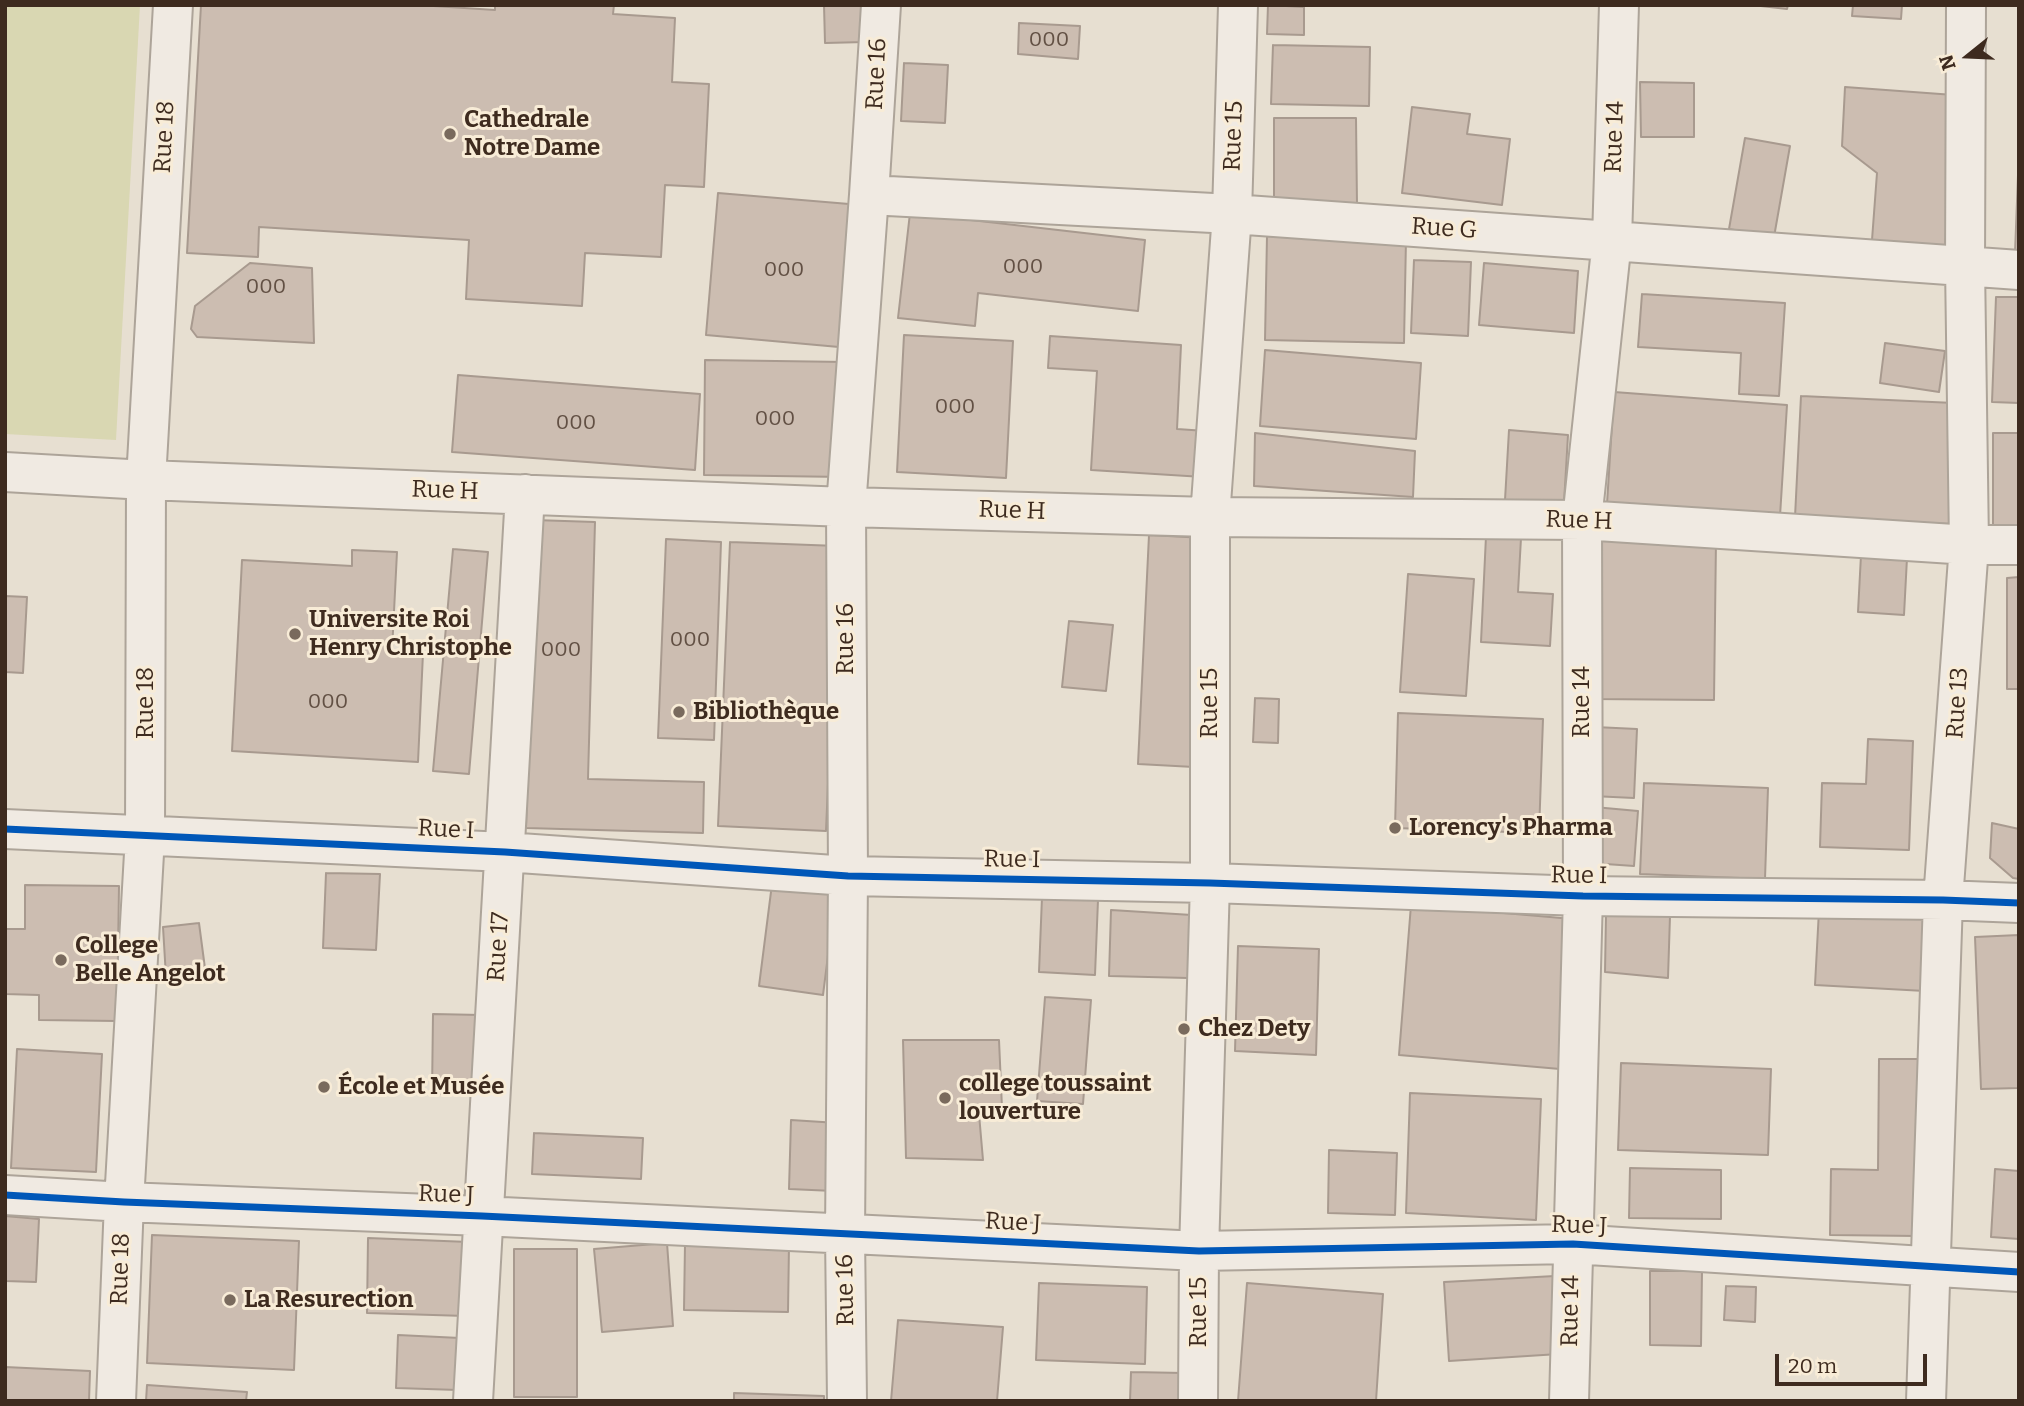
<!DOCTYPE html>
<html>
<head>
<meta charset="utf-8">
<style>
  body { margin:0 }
  #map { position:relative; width:2024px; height:1406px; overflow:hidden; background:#e7dfd1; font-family:Bitter,serif }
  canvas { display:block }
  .frame { position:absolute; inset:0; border:7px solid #3e2b1f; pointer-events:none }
  .north { position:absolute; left:1933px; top:21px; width:70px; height:70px; -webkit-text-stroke:5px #f8ecd7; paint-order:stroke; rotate:252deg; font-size:19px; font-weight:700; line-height:28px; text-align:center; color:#3e2b1f }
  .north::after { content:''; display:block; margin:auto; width:24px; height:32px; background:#3e2b1f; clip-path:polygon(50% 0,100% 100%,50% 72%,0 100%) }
  .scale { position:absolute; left:1775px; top:1354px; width:152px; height:32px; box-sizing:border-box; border:4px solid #3e2b1f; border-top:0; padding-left:9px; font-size:21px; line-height:24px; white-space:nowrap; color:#3e2b1f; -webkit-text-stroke:5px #f8ecd7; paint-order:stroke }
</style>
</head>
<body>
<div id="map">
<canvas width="2024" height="1406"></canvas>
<div class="frame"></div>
<div class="north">N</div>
<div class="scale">20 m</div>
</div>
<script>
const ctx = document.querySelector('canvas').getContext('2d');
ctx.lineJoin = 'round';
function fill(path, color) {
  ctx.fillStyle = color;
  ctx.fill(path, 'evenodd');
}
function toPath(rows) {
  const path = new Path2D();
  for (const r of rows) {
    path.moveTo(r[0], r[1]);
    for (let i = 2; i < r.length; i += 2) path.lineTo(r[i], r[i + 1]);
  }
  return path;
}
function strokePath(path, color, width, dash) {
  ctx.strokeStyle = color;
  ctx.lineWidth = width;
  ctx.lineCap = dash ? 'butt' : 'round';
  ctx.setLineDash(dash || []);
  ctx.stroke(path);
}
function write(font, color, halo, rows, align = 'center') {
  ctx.font = font + ' Bitter,serif';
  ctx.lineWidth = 6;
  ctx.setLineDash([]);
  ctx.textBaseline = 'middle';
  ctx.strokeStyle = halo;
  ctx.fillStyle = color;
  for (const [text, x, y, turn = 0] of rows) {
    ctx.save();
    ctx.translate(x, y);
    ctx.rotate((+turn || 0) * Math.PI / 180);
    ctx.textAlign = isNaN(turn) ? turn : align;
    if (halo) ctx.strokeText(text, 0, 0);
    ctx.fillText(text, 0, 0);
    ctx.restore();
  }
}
fill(toPath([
  [5,5,140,5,116,440,5,434]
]), '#d9d7b2');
const building = toPath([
  [201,5,418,5,495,10,495,5,614,5,613,14,675,18,672,82,709,84,704,187,665,185,661,257,585,253,582,306,466,299,469,240,259,227,258,257,187,253,201,5],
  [824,5,863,5,865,42,825,43,824,5],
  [1268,5,1304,7,1304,35,1267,34,1268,5],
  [1752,5,1788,5,1787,9,1752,5],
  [1853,5,1902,5,1901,19,1852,16,1853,5],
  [1019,23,1080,26,1078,59,1018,54,1019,23],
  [1273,45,1370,47,1369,106,1271,104,1273,45],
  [904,63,948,65,945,123,901,121,904,63],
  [1640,82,1694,83,1694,137,1641,137,1640,82],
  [1845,87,1954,95,1945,249,1872,240,1877,173,1842,146,1845,87],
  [1412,107,1470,114,1467,134,1510,139,1502,205,1402,193,1412,107],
  [1274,118,1356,118,1357,205,1274,205,1274,118],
  [1745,138,1790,146,1774,237,1729,229,1745,138],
  [2019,149,2019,253,2015,253,2019,149],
  [718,193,861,205,850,348,706,335,718,193],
  [910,213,1145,240,1138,311,978,293,975,326,898,318,910,213],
  [1267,236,1406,239,1404,343,1265,340,1267,236],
  [1414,260,1471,262,1468,336,1411,333,1414,260],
  [250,263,312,268,314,343,197,337,191,329,195,306,250,263],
  [1484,263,1578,271,1574,333,1479,325,1484,263],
  [1642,294,1785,303,1779,396,1739,394,1741,353,1638,347,1642,294],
  [1996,297,2019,297,2019,403,1992,402,1996,297],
  [904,335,1013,341,1006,478,897,472,904,335],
  [1050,336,1181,345,1177,429,1206,431,1203,477,1091,470,1097,371,1048,368,1050,336],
  [1885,343,1945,351,1939,392,1880,383,1885,343],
  [1265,350,1421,363,1416,439,1260,426,1265,350],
  [705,360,846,362,845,477,704,475,705,360],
  [458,375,700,394,695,470,452,452,458,375],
  [1614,392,1787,405,1780,516,1607,504,1614,392],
  [1801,396,1954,403,1949,524,1795,517,1801,396],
  [1509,430,1568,435,1564,503,1505,500,1509,430],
  [1255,433,1415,451,1413,497,1254,486,1255,433],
  [1993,433,2019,433,2019,527,1993,527,1993,433],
  [534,520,595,522,588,779,704,782,703,833,526,828,534,520],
  [1149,535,1205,538,1194,767,1138,764,1149,535],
  [1486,536,1521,538,1518,592,1553,594,1550,646,1481,642,1486,536],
  [1594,538,1716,540,1714,700,1592,699,1594,538],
  [666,539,721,542,714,740,658,738,666,539],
  [730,542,838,546,826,831,718,826,730,542],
  [453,549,488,552,469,774,433,771,453,549],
  [352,550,397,552,392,651,423,653,418,762,232,751,242,560,352,566,352,550],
  [1861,555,1907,558,1904,615,1858,612,1861,555],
  [1408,574,1474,579,1466,696,1400,692,1408,574],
  [2019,577,2019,689,2007,689,2007,578,2019,577],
  [5,596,27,597,23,673,5,672,5,596],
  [1069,621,1113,625,1106,691,1062,687,1069,621],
  [1255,698,1279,699,1278,743,1253,742,1255,698],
  [1398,713,1543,719,1539,833,1395,828,1398,713],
  [1595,727,1637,729,1634,798,1592,796,1595,727],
  [1868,739,1913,741,1909,850,1820,847,1822,783,1866,784,1868,739],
  [1644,783,1768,788,1765,879,1640,874,1644,783],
  [1594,807,1638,811,1634,866,1591,863,1594,807],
  [1992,823,2019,829,2019,879,2013,878,1990,858,1992,823],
  [326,873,380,874,376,950,323,948,326,873],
  [772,884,836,892,823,995,759,986,772,884],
  [25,885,119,886,117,1021,39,1020,39,995,5,994,5,929,25,929,25,885],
  [1042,897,1098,900,1095,975,1039,972,1042,897],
  [1411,905,1573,919,1560,1069,1399,1055,1411,905],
  [1111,910,1192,915,1188,978,1109,976,1111,910],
  [1819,910,1929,917,1925,991,1815,985,1819,910],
  [1606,914,1670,916,1668,978,1605,972,1606,914],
  [199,923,206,976,166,977,163,927,199,923],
  [2019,935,2019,1088,1981,1089,1975,937,2019,935],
  [1238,946,1319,949,1316,1055,1235,1051,1238,946],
  [1045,997,1091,1000,1083,1104,1037,1101,1045,997],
  [433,1014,481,1015,480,1095,432,1094,433,1014],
  [903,1040,999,1040,1002,1108,979,1114,983,1160,906,1158,903,1040],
  [17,1049,102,1054,96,1172,11,1168,17,1049],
  [1879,1059,1919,1059,1917,1236,1830,1235,1831,1169,1878,1170,1879,1059],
  [1621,1063,1771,1069,1768,1155,1618,1150,1621,1063],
  [1410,1093,1541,1099,1536,1220,1406,1213,1410,1093],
  [791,1120,838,1123,834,1191,789,1189,791,1120],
  [534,1133,643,1138,641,1179,532,1174,534,1133],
  [1329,1150,1397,1153,1395,1215,1328,1213,1329,1150],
  [1630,1168,1721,1170,1721,1219,1629,1218,1630,1168],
  [1995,1169,2019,1171,2019,1239,1991,1237,1995,1169],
  [5,1216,39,1219,36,1282,5,1281,5,1216],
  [152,1235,299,1241,294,1370,147,1363,152,1235],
  [368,1238,469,1242,466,1316,367,1313,368,1238],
  [667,1243,673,1326,602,1332,594,1249,667,1243],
  [685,1244,789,1245,788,1312,684,1310,685,1244],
  [514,1249,577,1249,577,1397,514,1397,514,1249],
  [1650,1271,1702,1271,1701,1346,1650,1345,1650,1271],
  [1555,1276,1559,1354,1449,1361,1444,1282,1555,1276],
  [1039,1283,1147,1287,1145,1364,1036,1360,1039,1283],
  [1247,1283,1383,1294,1376,1401,1238,1401,1247,1283],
  [1726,1286,1756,1287,1755,1322,1724,1320,1726,1286],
  [898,1320,1003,1327,997,1401,891,1401,898,1320],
  [398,1335,460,1338,458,1390,396,1388,398,1335],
  [5,1367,90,1371,89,1401,5,1401,5,1367],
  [1131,1372,1184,1373,1184,1401,1130,1401,1131,1372],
  [147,1385,247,1392,246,1401,146,1401,147,1385],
  [734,1393,824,1396,824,1401,734,1401,734,1393]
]);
fill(building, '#ccbdb1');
strokePath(building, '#a89a8f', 2);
const street = toPath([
  [869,195,1232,214,2019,270],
  [5,472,146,480,846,507,1210,517,1582,520,1969,545,2019,545],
  [5,829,505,852,848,876,1210,883,1583,896,1943,900,2019,903],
  [5,1195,124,1202,482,1216,1199,1251,1573,1244,2019,1272],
  [116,1401,124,1202,145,836,146,480,173,5],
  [473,1401,525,494],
  [847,1401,845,1234,848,876,846,507,869,195,881,5],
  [1198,1401,1199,1251,1210,883,1210,517,1232,214,1238,5],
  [1569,1401,1583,896,1582,520,1612,240,1619,5],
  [1926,1401,1943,900,1969,545,1965,265,1966,5]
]);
strokePath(street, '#ada499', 42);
strokePath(street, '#f0eae2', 38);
strokePath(toPath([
  [5,829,505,852,848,876,1210,883,1583,896,1943,900,2019,903],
  [5,1195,124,1202,482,1216,1199,1251,1573,1244,2019,1272]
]), '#0057b8', 7);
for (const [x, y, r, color] of [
  [450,134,7,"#796a5d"],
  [295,634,7,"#796a5d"],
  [679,712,7,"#796a5d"],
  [1395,828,7,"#796a5d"],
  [61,960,7,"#796a5d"],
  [1184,1029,7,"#796a5d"],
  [324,1087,7,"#796a5d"],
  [945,1098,7,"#796a5d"],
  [230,1300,7,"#796a5d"]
]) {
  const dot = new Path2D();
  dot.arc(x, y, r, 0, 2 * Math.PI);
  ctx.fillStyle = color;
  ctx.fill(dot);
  strokePath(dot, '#f8ecd7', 2.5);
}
write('21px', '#625044', null, [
  ["000",1049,40],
  ["000",1023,267],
  ["000",784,270],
  ["000",266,287],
  ["000",955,407],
  ["000",775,419],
  ["000",576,423],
  ["000",690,640],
  ["000",561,650],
  ["000",328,702]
]);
write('24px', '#3e2b1f', '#f8ecd7', [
  ["Rue 16",877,74,-87],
  ["Rue 15",1234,136,-88],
  ["Rue 18",165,137,-87],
  ["Rue 14",1615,137,-88],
  ["Rue G",1444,229,4],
  ["Rue H",445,491,2],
  ["Rue H",1012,511,2],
  ["Rue H",1579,521,2],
  ["Rue 16",846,639,-90],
  ["Rue 14",1582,702,-90],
  ["Rue 18",146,703,-90],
  ["Rue 15",1210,703,-90],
  ["Rue 13",1958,703,-86],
  ["Rue I",446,830,3],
  ["Rue I",1012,860,1],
  ["Rue I",1579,876,1],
  ["Rue 17",499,947,-86],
  ["Rue J",446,1195,2],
  ["Rue J",1013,1223,3],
  ["Rue J",1579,1226,2],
  ["Rue 18",121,1269,-88],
  ["Rue 16",846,1290,-91],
  ["Rue 14",1571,1311,-89],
  ["Rue 15",1199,1312,-90]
]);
write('bold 24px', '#3e2b1f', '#f8ecd7', [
  ["Cathedrale",464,120],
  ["Notre Dame",464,148],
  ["Universite Roi",309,620],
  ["Henry Christophe",309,648],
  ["Bibliothèque",693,712],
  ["Lorency's Pharma",1409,828],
  ["College",75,946],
  ["Belle Angelot",75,974],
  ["Chez Dety",1198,1029],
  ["college toussaint",959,1084],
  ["louverture",959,1112],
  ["École et Musée",338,1087],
  ["La Resurection",244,1300]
], 'left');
</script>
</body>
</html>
